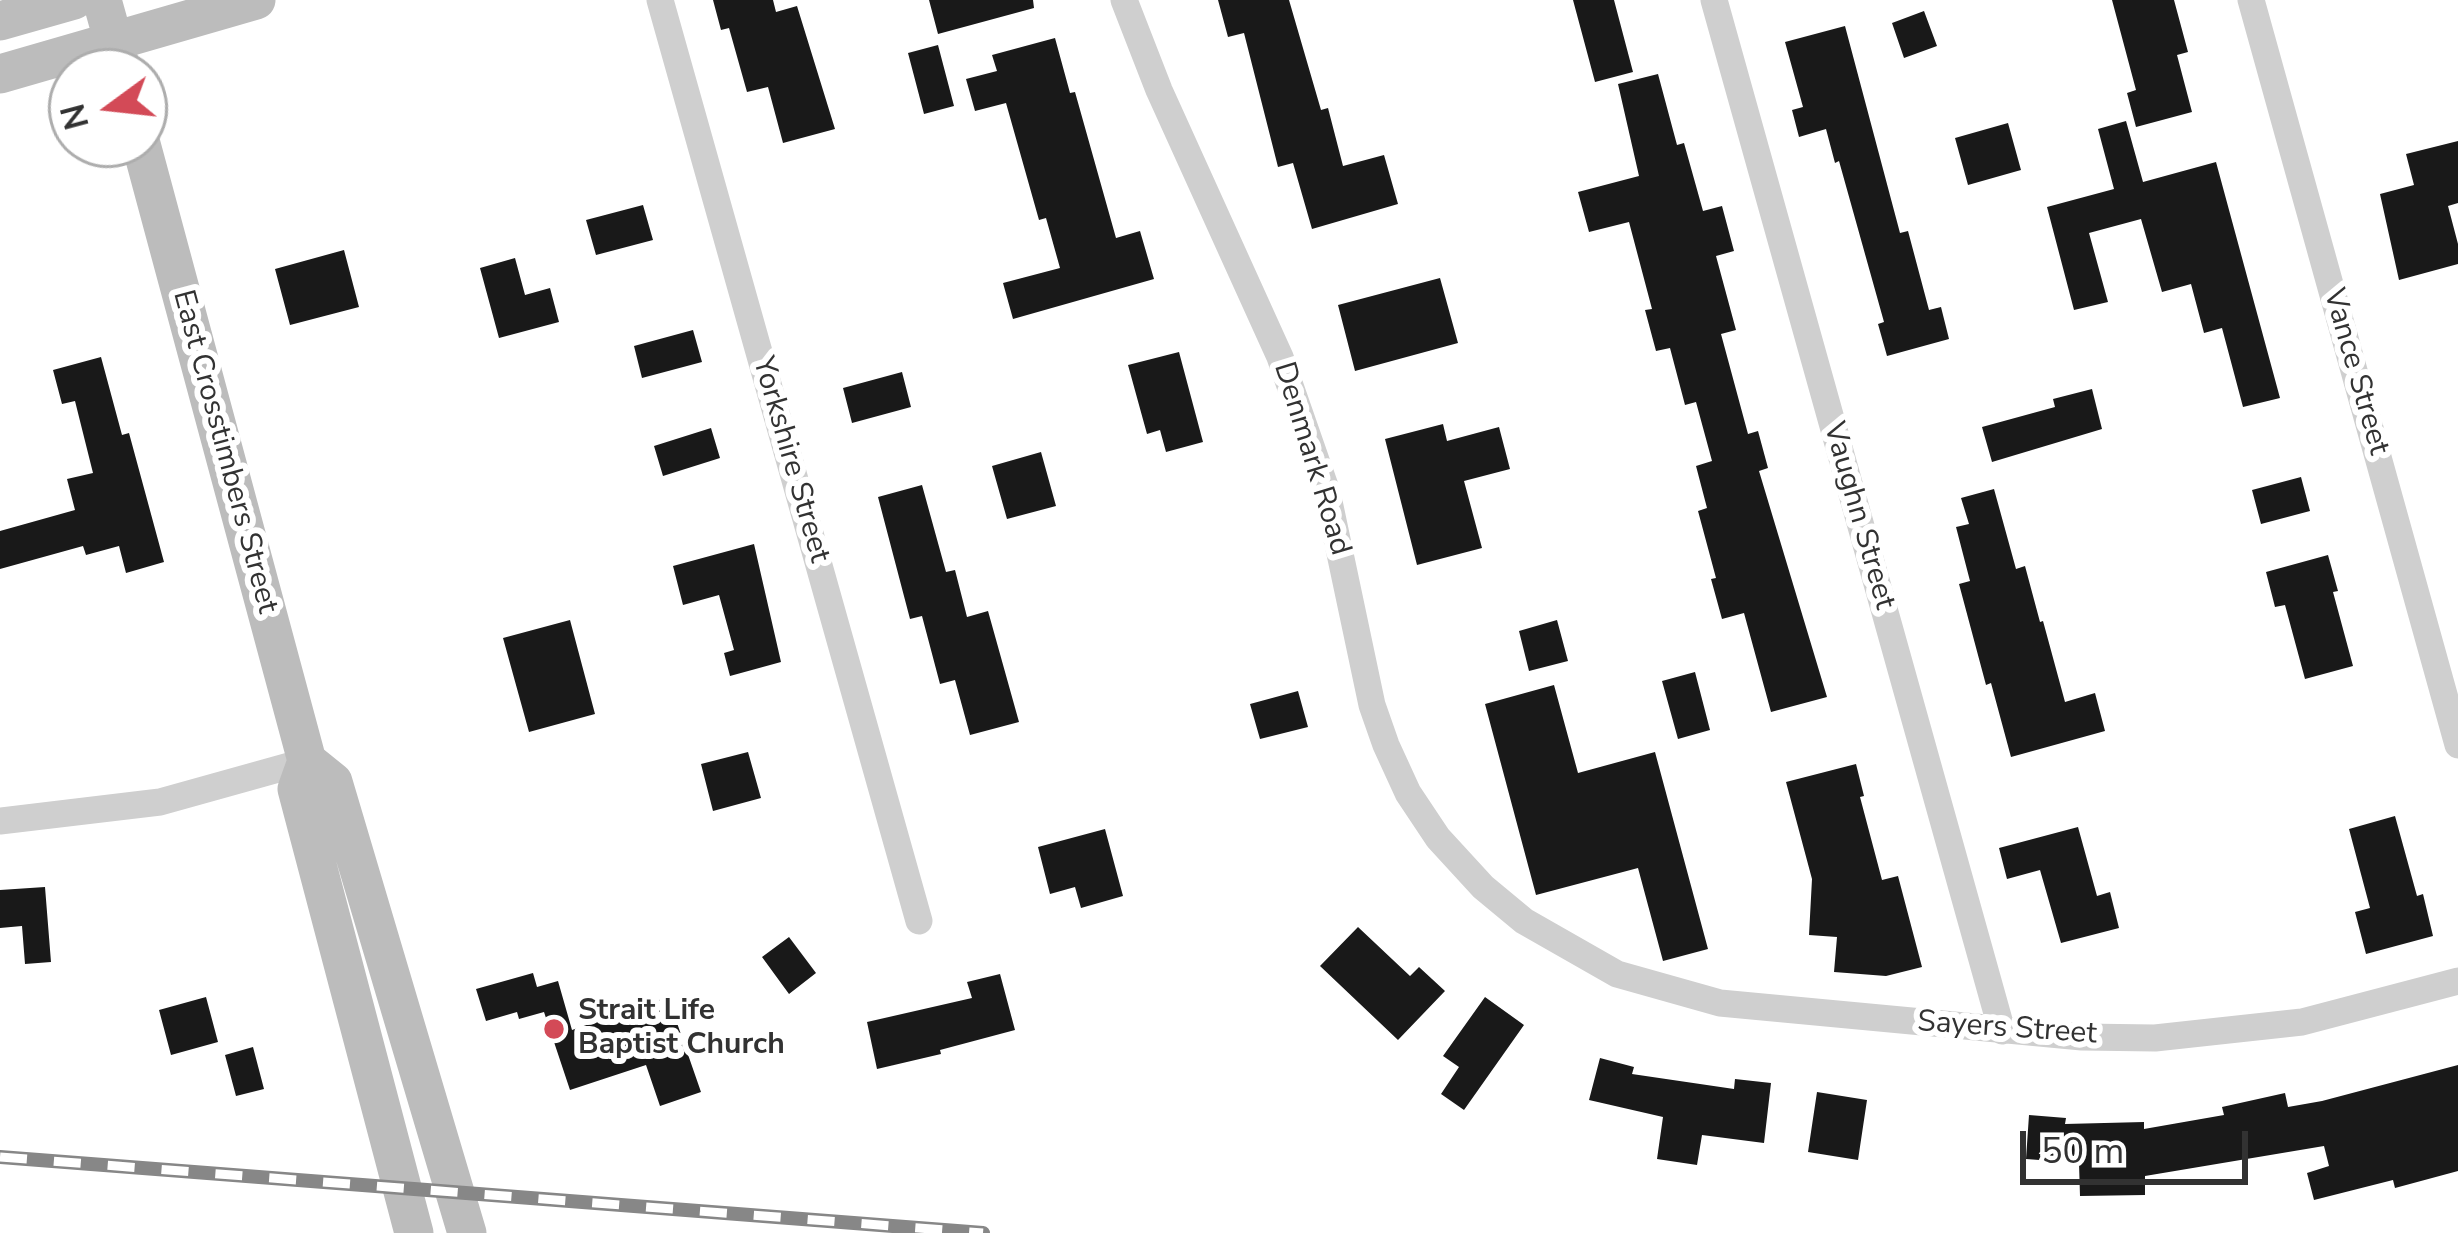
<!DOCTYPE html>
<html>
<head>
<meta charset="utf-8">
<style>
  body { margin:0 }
  #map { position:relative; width:2458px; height:1233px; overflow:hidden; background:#fff; font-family:"Nunito Sans",sans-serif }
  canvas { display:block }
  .north { position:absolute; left:48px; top:48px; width:120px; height:120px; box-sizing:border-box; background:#fff; border:3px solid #adadad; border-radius:50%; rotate:255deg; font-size:33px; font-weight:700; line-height:48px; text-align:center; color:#323232 }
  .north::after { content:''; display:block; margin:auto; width:42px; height:54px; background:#d34a57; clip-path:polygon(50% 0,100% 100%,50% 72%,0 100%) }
  .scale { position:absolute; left:2020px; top:1131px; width:228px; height:54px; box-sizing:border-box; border:6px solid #323232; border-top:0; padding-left:15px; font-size:36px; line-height:42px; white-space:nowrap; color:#323232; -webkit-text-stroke:9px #fff; paint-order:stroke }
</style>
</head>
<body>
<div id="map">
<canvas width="2458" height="1233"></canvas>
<div class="north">N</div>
<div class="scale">50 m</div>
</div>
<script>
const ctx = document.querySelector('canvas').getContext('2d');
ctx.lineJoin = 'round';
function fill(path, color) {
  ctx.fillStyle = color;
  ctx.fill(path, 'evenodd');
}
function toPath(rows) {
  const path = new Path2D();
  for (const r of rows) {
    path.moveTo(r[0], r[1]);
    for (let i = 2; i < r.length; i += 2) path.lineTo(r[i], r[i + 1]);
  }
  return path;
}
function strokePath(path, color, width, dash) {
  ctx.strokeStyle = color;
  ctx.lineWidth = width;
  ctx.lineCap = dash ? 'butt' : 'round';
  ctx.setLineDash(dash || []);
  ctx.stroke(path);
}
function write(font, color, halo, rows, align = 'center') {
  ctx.font = font + ' "Nunito Sans",sans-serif';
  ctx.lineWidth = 12;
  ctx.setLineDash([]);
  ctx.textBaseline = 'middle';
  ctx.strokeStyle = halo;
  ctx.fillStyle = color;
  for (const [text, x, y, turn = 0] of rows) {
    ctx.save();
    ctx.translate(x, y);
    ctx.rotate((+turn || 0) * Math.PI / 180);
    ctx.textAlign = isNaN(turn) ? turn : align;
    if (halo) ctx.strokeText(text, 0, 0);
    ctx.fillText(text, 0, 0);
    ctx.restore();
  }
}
fill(toPath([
  [713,0,773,0,776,12,797,6,835,129,783,143,768,87,747,92,729,28,721,30],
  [929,0,1033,0,1034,8,938,34],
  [1218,0,1289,0,1321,110,1328,108,1343,166,1384,155,1398,204,1312,229,1293,163,1278,167,1244,33,1228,37],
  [1573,0,1614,0,1633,72,1595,82],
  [2112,0,2174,0,2188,52,2177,55,2192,112,2136,127,2127,93,2136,90],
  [1924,11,1937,46,1904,58,1892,23],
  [1845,26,1900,233,1908,231,1929,310,1941,307,1949,339,1887,356,1878,324,1884,322,1839,161,1835,163,1826,129,1799,137,1792,110,1803,107,1785,42],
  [1055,38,1070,93,1075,92,1116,238,1140,231,1154,279,1013,319,1003,283,1060,268,1046,218,1039,220,1006,103,975,111,966,79,997,71,992,55],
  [938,45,954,106,924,114,908,53],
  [1658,74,1677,145,1684,143,1703,211,1722,206,1734,251,1716,256,1736,330,1721,334,1748,434,1758,431,1768,468,1759,471,1827,697,1771,712,1744,613,1722,619,1711,579,1716,578,1698,511,1707,508,1696,466,1712,461,1696,402,1685,405,1670,348,1656,351,1645,310,1652,309,1629,222,1589,232,1578,192,1639,176,1618,84],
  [2126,121,2143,182,2216,162,2280,398,2243,407,2222,328,2204,333,2191,284,2162,292,2141,219,2089,233,2108,302,2074,310,2047,207,2114,189,2098,129],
  [2008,123,2021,170,1968,185,1955,138],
  [2458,141,2458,203,2448,206,2458,244,2458,264,2399,280,2380,194,2414,185,2406,154],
  [643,205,653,240,596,255,586,220],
  [344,250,359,307,290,325,275,269],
  [515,258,525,295,550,288,559,322,499,338,480,268],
  [1440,278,1458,343,1355,371,1338,305],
  [693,330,702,362,642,378,634,346],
  [1179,352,1203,442,1166,452,1160,430,1147,434,1128,365],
  [101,357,122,435,129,433,164,562,126,573,119,546,86,555,83,546,0,569,0,531,75,510,67,479,93,473,75,401,62,404,53,370],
  [902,372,911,407,852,423,843,388],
  [2092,389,2102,429,1992,462,1982,427,2055,407,2053,399],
  [1443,424,1447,441,1499,427,1510,469,1464,481,1482,548,1417,565,1385,439],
  [711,428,720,458,663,476,654,446],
  [1041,452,1056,506,1007,519,992,466],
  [2301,477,2310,511,2261,524,2252,490],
  [922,485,946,572,955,570,967,617,988,611,1019,722,970,735,955,680,940,684,922,616,910,619,878,497],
  [1994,489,2016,569,2025,566,2040,622,2043,621,2065,702,2095,693,2105,731,2011,757,1991,683,1986,685,1959,584,1970,581,1956,527,1969,524,1961,498],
  [754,544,781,662,730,676,724,653,734,650,719,595,683,605,673,566],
  [2328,555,2338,591,2333,592,2353,666,2305,679,2285,605,2275,607,2266,572],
  [570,620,595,714,529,732,503,638],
  [1557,620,1568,661,1529,671,1519,631],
  [1695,672,1710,730,1678,739,1662,681],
  [1554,685,1578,773,1655,752,1708,949,1663,961,1638,868,1536,895,1485,704],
  [1298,691,1308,727,1260,739,1250,704],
  [748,752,761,798,713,811,701,764],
  [1856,764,1864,796,1860,797,1882,880,1898,876,1922,967,1886,976,1834,972,1837,937,1809,935,1812,879,1786,782],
  [2395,816,2417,896,2423,894,2433,936,2366,954,2355,912,2370,908,2349,829],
  [2078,827,2097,896,2110,892,2119,928,2061,943,2040,870,2007,879,1999,848],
  [1105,829,1123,896,1081,908,1075,887,1050,894,1038,847],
  [45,887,51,962,25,964,22,926,0,928,0,890],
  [1358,927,1410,976,1419,967,1445,991,1398,1040,1320,966],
  [789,937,816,973,789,994,762,957],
  [533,973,537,987,558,981,572,1030,668,997,701,1092,660,1106,646,1065,570,1090,544,1012,519,1019,517,1012,486,1021,476,989],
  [1000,974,1015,1030,940,1050,941,1054,877,1069,867,1022,972,998,967,982],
  [206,997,218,1042,171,1055,159,1010],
  [1485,997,1524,1025,1464,1110,1441,1094,1459,1067,1443,1056],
  [253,1047,264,1089,236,1096,225,1055],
  [1600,1058,1634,1067,1632,1074,1734,1089,1735,1079,1771,1083,1764,1143,1702,1135,1697,1165,1657,1159,1663,1117,1589,1100],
  [2458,1065,2458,1171,2395,1188,2393,1180,2314,1200,2307,1173,2329,1166,2324,1146,2145,1176,2145,1195,2080,1196,2079,1163,2026,1159,2029,1115,2066,1118,2065,1124,2144,1122,2144,1129,2224,1115,2222,1107,2285,1093,2288,1107,2322,1101],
  [1817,1092,1867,1100,1858,1160,1808,1152]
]), '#191919');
strokePath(toPath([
  [660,0,919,921],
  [1124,0,1159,90,1280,357,1327,492,1372,705,1386,745,1408,793,1438,838,1483,887,1524,921,1617,974,1720,1003,2082,1037,2155,1038,2302,1022,2458,981],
  [1714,0,2002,1031],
  [2251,0,2458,745],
  [0,821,160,802,307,761]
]), '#cfcfcf', 27);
strokePath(toPath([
  [102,0,122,72],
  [0,21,74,0],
  [0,74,256,0],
  [141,144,307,761,297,789,414,1233],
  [307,761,333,782,467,1233]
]), '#bcbcbc', 39);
const rail = toPath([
  [0,1157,983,1233]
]);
strokePath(rail, '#878787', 14);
strokePath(rail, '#fff', 9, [27]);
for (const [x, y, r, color] of [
  [554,1029,12,"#d34a57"]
]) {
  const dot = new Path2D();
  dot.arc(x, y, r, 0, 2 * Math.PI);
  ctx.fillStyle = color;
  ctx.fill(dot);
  strokePath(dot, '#fff', 4.5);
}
write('30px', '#323232', '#fff', [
  ["Vance Street",2355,372,74],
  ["East Crosstimbers Street",224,452,75],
  ["Denmark Road",1311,459,73],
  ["Yorkshire Street",790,460,74],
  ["Vaughn Street",1858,516,74],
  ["Sayers Street",2007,1029,4]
]);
write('bold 30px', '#323232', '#fff', [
  ["Strait Life",578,1012],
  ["Baptist Church",578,1046]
], 'left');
</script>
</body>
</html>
